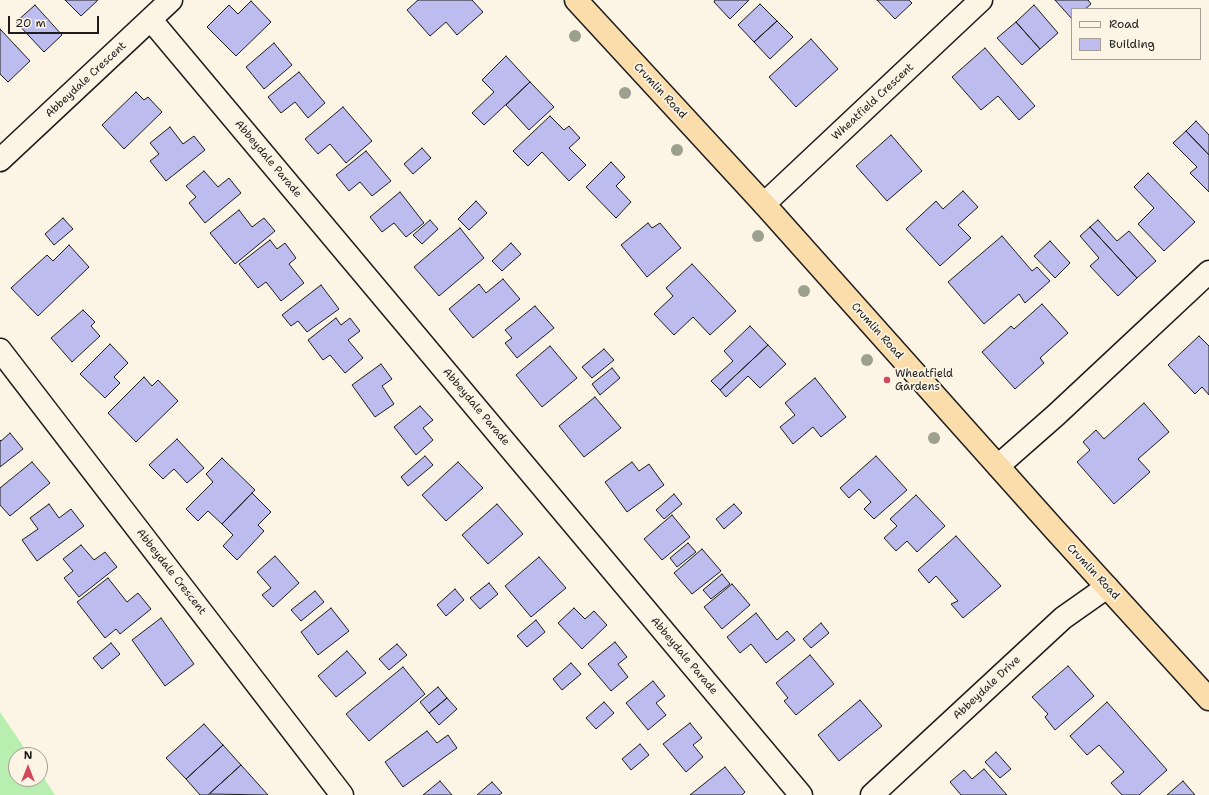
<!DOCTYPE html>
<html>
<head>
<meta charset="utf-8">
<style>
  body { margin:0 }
  #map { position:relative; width:1209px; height:795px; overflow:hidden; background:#fcf5e5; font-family:"Shantell Sans",sans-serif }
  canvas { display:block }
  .legend { position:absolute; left:1071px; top:8px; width:130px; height:52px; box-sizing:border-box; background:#fcf5e5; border:1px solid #a29e95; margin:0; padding:5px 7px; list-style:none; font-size:12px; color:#1c1c1c }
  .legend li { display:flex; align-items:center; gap:8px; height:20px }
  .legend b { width:20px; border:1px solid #a29e95 }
  .north { position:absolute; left:8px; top:747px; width:40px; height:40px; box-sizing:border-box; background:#fcf5e5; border:1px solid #a29e95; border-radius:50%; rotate:0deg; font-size:11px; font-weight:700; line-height:16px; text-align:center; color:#1c1c1c }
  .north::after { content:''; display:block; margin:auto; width:14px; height:18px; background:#d1495b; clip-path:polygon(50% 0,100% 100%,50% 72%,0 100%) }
  .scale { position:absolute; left:8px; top:16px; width:91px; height:18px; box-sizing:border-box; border:2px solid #1c1c1c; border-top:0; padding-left:5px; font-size:12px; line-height:14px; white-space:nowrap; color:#1c1c1c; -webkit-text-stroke:3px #fcf5e5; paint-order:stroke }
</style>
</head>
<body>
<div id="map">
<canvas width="1209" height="795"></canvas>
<ul class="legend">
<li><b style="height:5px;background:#fcf5e5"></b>Road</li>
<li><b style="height:11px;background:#bdbcee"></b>Building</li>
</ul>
<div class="north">N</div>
<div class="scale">20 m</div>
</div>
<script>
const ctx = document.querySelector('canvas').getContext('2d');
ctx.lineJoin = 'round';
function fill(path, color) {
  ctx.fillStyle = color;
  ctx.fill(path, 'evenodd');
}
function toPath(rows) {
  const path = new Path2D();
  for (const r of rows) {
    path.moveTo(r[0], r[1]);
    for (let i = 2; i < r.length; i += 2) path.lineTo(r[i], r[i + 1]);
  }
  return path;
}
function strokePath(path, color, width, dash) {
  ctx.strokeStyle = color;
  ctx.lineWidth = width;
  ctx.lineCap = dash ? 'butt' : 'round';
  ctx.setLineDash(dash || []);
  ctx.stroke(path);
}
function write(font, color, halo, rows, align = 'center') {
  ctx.font = font + ' "Shantell Sans",sans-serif';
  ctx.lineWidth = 3.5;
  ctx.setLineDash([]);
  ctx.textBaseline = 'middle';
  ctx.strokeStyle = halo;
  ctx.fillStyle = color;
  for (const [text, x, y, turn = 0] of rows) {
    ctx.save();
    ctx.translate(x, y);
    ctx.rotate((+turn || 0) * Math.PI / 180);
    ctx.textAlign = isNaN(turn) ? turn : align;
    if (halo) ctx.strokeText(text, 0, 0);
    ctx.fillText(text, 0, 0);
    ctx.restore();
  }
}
fill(toPath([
  [0,712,29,755,16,755,16,779,40,779,40,772,55,795,0,795]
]), '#b8eeaf');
const building = toPath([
  [65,0,98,0,81,16,65,0],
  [418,0,472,0,483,12,457,35,446,22,430,36,407,10,418,0],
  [715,0,749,0,730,19,714,2,715,0],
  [877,0,909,0,912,3,895,19,877,0],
  [1055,0,1088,0,1091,4,1085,9,1072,9,1072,19,1055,0],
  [251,1,271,22,236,56,207,27,229,5,238,14,251,1],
  [760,4,777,21,754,42,738,25,760,4],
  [35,5,62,35,44,52,16,22,35,5],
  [1034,5,1058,33,1040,49,1016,22,1034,5],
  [777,21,793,37,770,59,754,42,777,21],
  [1016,22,1040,49,1022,65,997,38,1016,22],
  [0,29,30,61,8,82,0,74,0,29],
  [811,39,838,69,796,107,769,77,811,39],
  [274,43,292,65,264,89,246,67,274,43],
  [985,48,1035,106,1019,120,998,96,981,110,952,77,985,48],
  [506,56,530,82,484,125,472,113,494,92,482,80,506,56],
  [299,72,325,103,308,118,295,102,281,113,268,97,299,72],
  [530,82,554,107,529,130,506,105,530,82],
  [136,92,144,100,148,97,162,112,124,149,102,125,136,92],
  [343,107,372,141,346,163,330,144,318,154,305,139,343,107],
  [550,116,564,130,569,126,580,138,569,148,586,165,569,181,542,152,528,166,513,151,550,116],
  [1196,121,1209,135,1209,155,1186,131,1196,121],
  [170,127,183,144,194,136,205,150,166,181,150,161,159,154,150,143,170,127],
  [1186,131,1209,155,1209,192,1190,173,1197,167,1173,143,1186,131],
  [891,135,922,171,887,201,856,166,891,135],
  [422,148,431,158,413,174,404,164,422,148],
  [366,151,391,181,372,196,360,182,349,191,336,175,366,151],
  [611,162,625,177,616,186,631,202,616,218,586,187,611,162],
  [204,171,218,187,229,178,241,193,205,223,189,203,196,197,186,186,204,171],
  [1148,173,1195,222,1164,251,1138,224,1154,208,1134,187,1148,173],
  [963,191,978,207,958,225,971,238,940,266,906,229,936,201,943,209,963,191],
  [400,192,424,223,406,237,394,223,382,232,370,217,400,192],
  [476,201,487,213,469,230,458,219,476,201],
  [239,210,252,227,264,218,275,231,235,264,210,233,239,210],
  [63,218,73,229,54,245,45,234,63,218],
  [430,220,438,229,422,244,413,235,430,220],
  [1098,220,1117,241,1129,231,1156,261,1137,278,1090,227,1098,220],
  [648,223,652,228,660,223,681,248,647,277,621,245,648,223],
  [1090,227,1137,278,1118,296,1090,266,1099,258,1080,236,1090,227],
  [460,228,484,258,439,296,414,267,460,228],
  [1002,236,1032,271,1037,267,1050,281,1025,303,1019,294,984,324,948,282,1002,236],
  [270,240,277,249,285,243,296,258,289,264,304,283,281,301,266,282,258,288,239,264,270,240],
  [1050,241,1070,263,1055,278,1034,256,1050,241],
  [511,243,521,254,502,271,492,261,511,243],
  [69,245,89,267,38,316,11,288,47,255,53,261,69,245],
  [692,264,736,311,710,335,693,317,674,335,654,314,673,296,666,288,692,264],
  [503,279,520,299,473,338,449,309,479,284,486,293,503,279],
  [321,285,339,309,307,332,298,321,291,326,282,315,321,285],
  [1042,304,1068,333,1040,358,1044,363,1015,389,982,352,1011,326,1014,329,1042,304],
  [535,306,554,328,517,358,505,343,512,338,505,330,535,306],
  [83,310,95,322,91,326,100,336,72,362,51,338,83,310],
  [336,318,341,325,350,318,360,331,348,340,363,358,345,373,330,355,323,360,308,340,336,318],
  [750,326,768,345,720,390,711,381,733,361,724,351,750,326],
  [1199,336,1209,346,1209,395,1202,387,1195,394,1168,365,1199,336],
  [110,344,128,363,114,377,120,383,105,398,80,374,110,344],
  [768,345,786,364,760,388,748,376,726,397,720,390,768,345],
  [550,346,577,378,542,407,516,375,550,346],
  [604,349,614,360,592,378,582,367,604,349],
  [381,364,392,379,382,386,394,404,375,417,352,385,381,364],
  [612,368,620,378,600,395,592,384,612,368],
  [144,377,152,386,158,380,178,401,136,442,108,413,144,377],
  [815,378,846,417,821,437,813,427,793,444,780,427,795,415,785,403,815,378],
  [595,397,621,428,584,457,559,426,595,397],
  [1144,403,1169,432,1138,459,1150,472,1114,504,1077,462,1090,450,1083,442,1096,430,1104,439,1144,403],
  [420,406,433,420,423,428,433,440,416,455,394,427,420,406],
  [10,433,23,449,0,467,0,440,1,441,10,433],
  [177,439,204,468,187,483,174,469,163,479,149,465,177,439],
  [425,456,433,465,408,486,401,477,425,456],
  [876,456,907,490,874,519,864,509,871,502,859,489,849,498,840,488,876,456],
  [222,458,255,490,222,524,208,511,198,521,186,509,213,482,206,474,222,458],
  [32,462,50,483,10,516,0,505,0,488,32,462],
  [458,462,483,488,446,521,422,495,458,462],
  [632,462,639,471,649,464,664,485,627,512,605,482,632,462],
  [252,493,271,512,258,525,264,531,237,560,223,546,233,535,222,524,252,493],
  [674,494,682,504,664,519,656,510,674,494],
  [916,495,945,526,917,552,907,541,896,551,884,538,897,526,890,519,916,495],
  [49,504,59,518,71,509,84,526,37,561,22,540,38,529,30,518,49,504],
  [497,504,523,534,488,564,462,535,497,504],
  [734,504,742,513,724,529,716,519,734,504],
  [672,515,690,537,662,560,644,539,672,515],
  [956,536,1001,586,963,618,951,604,958,601,936,576,929,583,918,570,956,536],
  [688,543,696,552,677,567,670,558,688,543],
  [81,545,94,560,105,552,117,567,79,597,64,578,73,571,63,559,81,545],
  [702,549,721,571,692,594,674,573,702,549],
  [275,556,299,583,273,607,262,595,271,588,257,572,275,556],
  [539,557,566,588,531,617,505,586,539,557],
  [722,574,730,584,711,599,703,590,722,574],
  [108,578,127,602,138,593,151,609,120,634,116,629,105,638,77,602,108,578],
  [489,583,498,594,480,609,470,598,489,583],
  [732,584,750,605,722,629,704,607,732,584],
  [455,589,464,600,446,616,437,605,455,589],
  [315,591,324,602,301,621,291,610,315,591],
  [331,608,349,631,318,655,301,632,331,608],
  [574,608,585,619,594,611,607,625,582,649,558,623,574,608],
  [756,613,777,640,787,631,795,640,766,663,751,644,740,653,727,637,756,613],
  [161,618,194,664,165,686,132,640,161,618],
  [536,620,545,632,527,647,517,636,536,620],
  [821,623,829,633,811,648,803,639,821,623],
  [615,642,627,657,618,664,628,677,611,691,588,664,615,642],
  [111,643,120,654,102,669,93,658,111,643],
  [397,644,407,655,389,670,379,659,397,644],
  [347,651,366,673,336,697,318,676,347,651],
  [810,655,834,684,796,715,784,701,788,698,776,683,810,655],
  [571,663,581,674,562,690,553,679,571,663],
  [1068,666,1094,696,1055,730,1045,717,1048,714,1032,697,1068,666],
  [403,667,425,694,369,741,346,714,403,667],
  [653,681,665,696,656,703,666,715,648,730,626,703,653,681],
  [438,687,447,698,429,713,420,702,438,687],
  [447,698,457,709,439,725,429,713,447,698],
  [860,700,882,726,839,761,818,735,860,700],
  [604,702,614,713,596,729,586,718,604,702],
  [1107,702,1167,770,1139,795,1122,795,1111,783,1124,772,1099,745,1087,755,1070,736,1107,702],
  [690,723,702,738,693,745,703,757,686,772,663,744,690,723],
  [204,724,223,745,186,779,166,758,204,724],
  [427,731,437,743,448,735,457,748,403,787,385,762,427,731],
  [640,744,649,755,631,770,622,759,640,744],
  [223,745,241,765,208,795,200,795,186,779,223,745],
  [996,752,1011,769,1000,778,985,762,996,752],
  [241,765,268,795,209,794,241,765],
  [725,767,745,792,742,795,690,795,725,767],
  [984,769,1007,795,961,795,950,782,964,770,972,779,984,769],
  [440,781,452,795,423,795,440,781],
  [1183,781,1195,795,1167,795,1183,781],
  [492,782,502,793,499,795,477,795,492,782]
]);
fill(building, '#bdbcee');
strokePath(building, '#1c1c1c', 1);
const minor = toPath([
  [151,20,801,795],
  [0,160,171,0],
  [764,204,981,0],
  [0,350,342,795],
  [998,466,1056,415,1209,272],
  [872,795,1063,618,1107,587]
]);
const highway = toPath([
  [576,0,764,204,1055,530,1209,699]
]);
strokePath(minor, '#1c1c1c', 25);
strokePath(highway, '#1c1c1c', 25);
strokePath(minor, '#fcf5e5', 22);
strokePath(highway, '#faddab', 22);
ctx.fillStyle = '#9ba08f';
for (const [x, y] of [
  [575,36],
  [625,93],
  [677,150],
  [758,236],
  [804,291],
  [867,360],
  [934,438]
]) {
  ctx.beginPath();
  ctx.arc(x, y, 6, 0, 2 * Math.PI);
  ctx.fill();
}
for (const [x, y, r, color] of [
  [887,380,4,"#d1495b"]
]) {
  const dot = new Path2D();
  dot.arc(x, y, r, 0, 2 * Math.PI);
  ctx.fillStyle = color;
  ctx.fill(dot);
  strokePath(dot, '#fcf5e5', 1.5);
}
write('11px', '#1c1c1c', '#fcf5e5', [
  ["Abbeydale Crescent",86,80,-43],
  ["Crumlin Road",660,91,47],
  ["Wheatfield Crescent",873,102,-43],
  ["Abbeydale Parade",268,159,50],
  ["Crumlin Road",877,331,48],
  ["Abbeydale Parade",476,407,50],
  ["Abbeydale Crescent",171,572,52],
  ["Crumlin Road",1093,572,47],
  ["Abbeydale Parade",684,656,50],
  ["Abbeydale Drive",987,688,-43]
]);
write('11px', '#1c1c1c', '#fcf5e5', [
  ["Wheatfield",895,374],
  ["Gardens",895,387]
], 'left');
</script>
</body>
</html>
